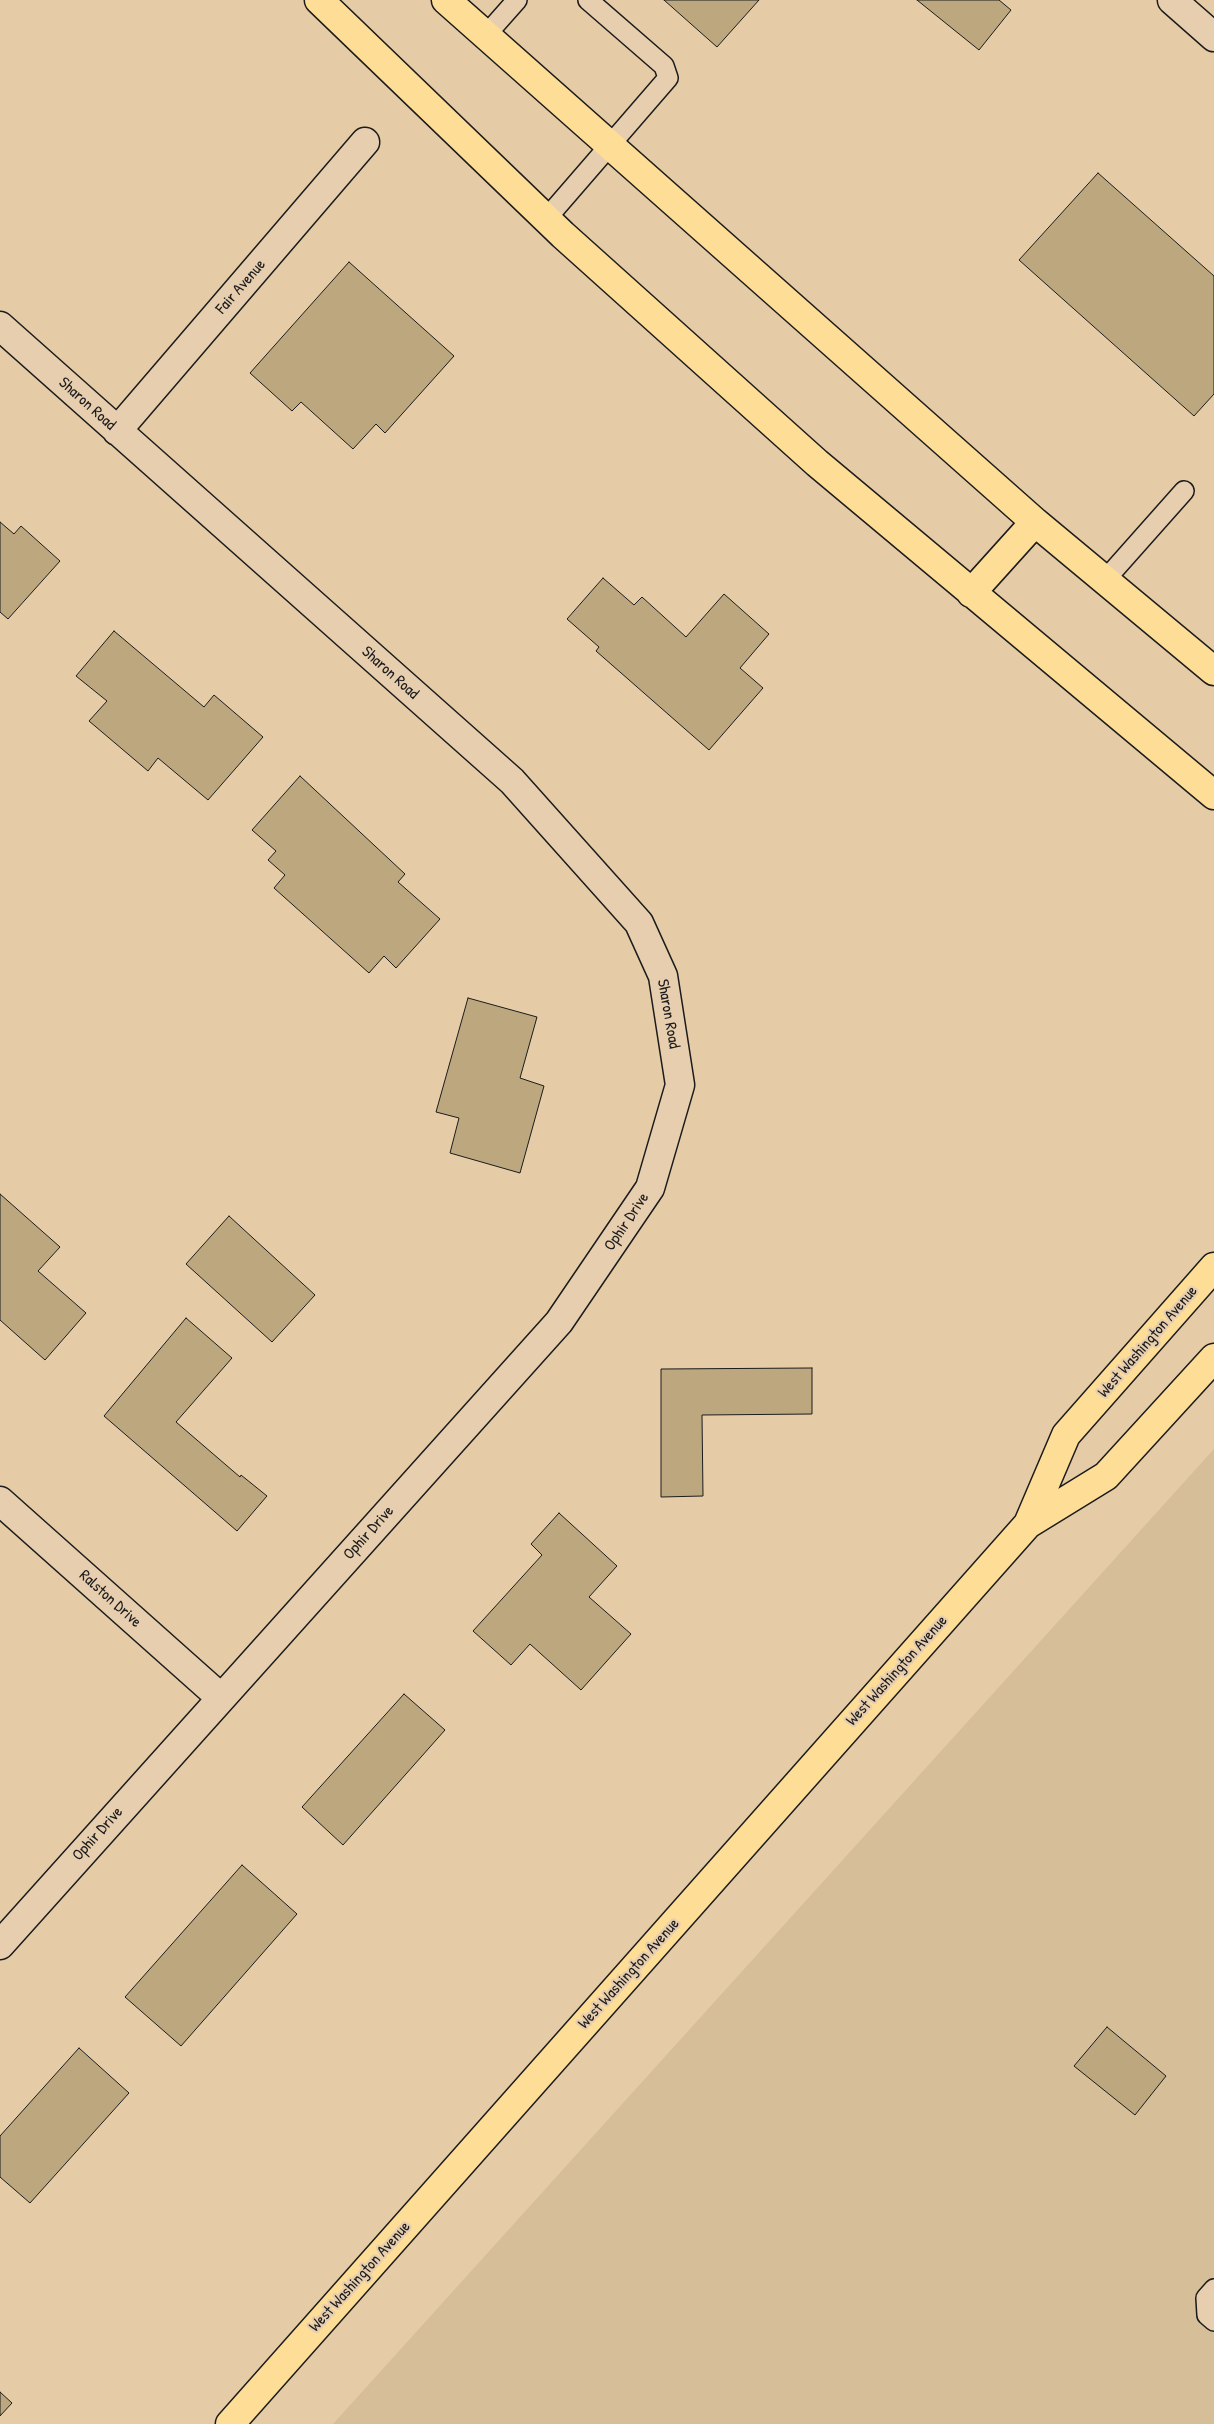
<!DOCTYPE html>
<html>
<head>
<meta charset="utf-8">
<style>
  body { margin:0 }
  canvas { display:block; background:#e5cca7 }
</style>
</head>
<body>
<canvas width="1214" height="2424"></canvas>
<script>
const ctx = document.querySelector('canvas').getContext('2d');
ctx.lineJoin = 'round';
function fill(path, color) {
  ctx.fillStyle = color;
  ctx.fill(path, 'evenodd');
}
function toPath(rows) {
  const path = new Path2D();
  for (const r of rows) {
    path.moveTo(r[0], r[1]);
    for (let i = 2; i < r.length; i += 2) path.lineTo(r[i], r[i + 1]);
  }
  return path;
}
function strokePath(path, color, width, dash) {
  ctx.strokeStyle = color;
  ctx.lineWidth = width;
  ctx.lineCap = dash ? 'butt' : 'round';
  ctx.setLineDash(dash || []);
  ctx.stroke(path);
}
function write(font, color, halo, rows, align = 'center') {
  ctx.font = font + ' "Patrick Hand",sans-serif';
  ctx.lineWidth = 4.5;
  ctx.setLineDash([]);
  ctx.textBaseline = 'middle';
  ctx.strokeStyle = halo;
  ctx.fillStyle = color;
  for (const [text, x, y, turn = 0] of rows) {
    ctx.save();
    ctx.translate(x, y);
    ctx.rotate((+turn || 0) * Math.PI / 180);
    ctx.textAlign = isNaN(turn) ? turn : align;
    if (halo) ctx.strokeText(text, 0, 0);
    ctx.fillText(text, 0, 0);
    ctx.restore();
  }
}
fill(toPath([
  [1214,1449,1214,2424,333,2424]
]), '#d5be98');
const building = toPath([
  [664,0,759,0,717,47,664,0],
  [917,0,999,0,1011,10,979,50,917,0],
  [1098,173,1214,276,1214,394,1194,416,1019,260,1098,173],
  [349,262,454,356,385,433,376,424,353,449,301,402,292,411,250,373,349,262],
  [0,522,14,534,21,526,60,561,8,619,0,612,0,522],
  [603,578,634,605,642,597,686,637,724,594,769,634,740,668,763,688,709,750,596,651,599,647,567,619,603,578],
  [114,631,204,707,214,695,263,737,208,800,158,758,148,771,89,721,107,701,76,676,114,631],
  [300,776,405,874,398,882,440,919,396,968,384,956,369,973,274,888,285,875,268,860,276,851,252,830,300,776],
  [468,998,537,1017,520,1078,544,1086,520,1173,450,1153,459,1118,436,1112,468,998],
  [0,1194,60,1247,38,1271,86,1313,45,1360,0,1320,0,1194],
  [229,1216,315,1295,272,1342,186,1264,229,1216],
  [186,1318,232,1358,176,1422,240,1477,241,1475,267,1496,237,1531,104,1416,186,1318],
  [812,1368,812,1414,702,1415,703,1496,661,1497,661,1369,812,1368],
  [559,1513,617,1566,589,1597,631,1634,581,1690,530,1644,511,1665,473,1631,542,1555,531,1544,559,1513],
  [404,1694,445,1730,343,1845,302,1807,404,1694],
  [242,1865,297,1914,181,2046,125,1997,242,1865],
  [1107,2027,1166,2076,1135,2115,1074,2066,1107,2027],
  [79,2048,129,2093,30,2203,0,2177,0,2136,79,2048],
  [0,2392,12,2403,0,2416,0,2392]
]);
fill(building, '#bca77f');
strokePath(building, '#1c1c1c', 1);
const lane = toPath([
  [486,35,517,0],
  [546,219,668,78,664,66,588,0],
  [1105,580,1184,491],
  [1214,2289,1206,2298,1207,2315,1214,2321]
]);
const street = toPath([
  [1172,0,1214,37],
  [0,326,512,781,639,923,663,976,680,1085,650,1188,559,1322,0,1945],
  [117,431,365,142],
  [0,1501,220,1697]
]);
const primary = toPath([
  [319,0,563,235,817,463,1214,795],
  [446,0,1035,522,1214,671],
  [971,593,1035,522],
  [1028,1524,1066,1435,1214,1267],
  [230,2424,1028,1524,1106,1476,1214,1358]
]);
strokePath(lane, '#1c1c1c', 22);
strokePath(street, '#1c1c1c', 31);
strokePath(primary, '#1c1c1c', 31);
strokePath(lane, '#e7ceaf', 19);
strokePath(street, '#e7ceaf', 28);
strokePath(primary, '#fedd96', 28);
write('16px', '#1c1c1c', '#e7ceaf', [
  ["Fair Avenue",241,287,-49],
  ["Sharon Road",87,404,42],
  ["Sharon Road",390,673,42],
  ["Sharon Road",668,1014,80],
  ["Ophir Drive",627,1222,-56],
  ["West Washington Avenue",1148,1342,-49],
  ["Ophir Drive",369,1533,-48],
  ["Ralston Drive",110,1599,42],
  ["West Washington Avenue",897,1671,-48],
  ["Ophir Drive",98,1834,-48],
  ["West Washington Avenue",629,1974,-48],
  ["West Washington Avenue",360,2277,-48]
]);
</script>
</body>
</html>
